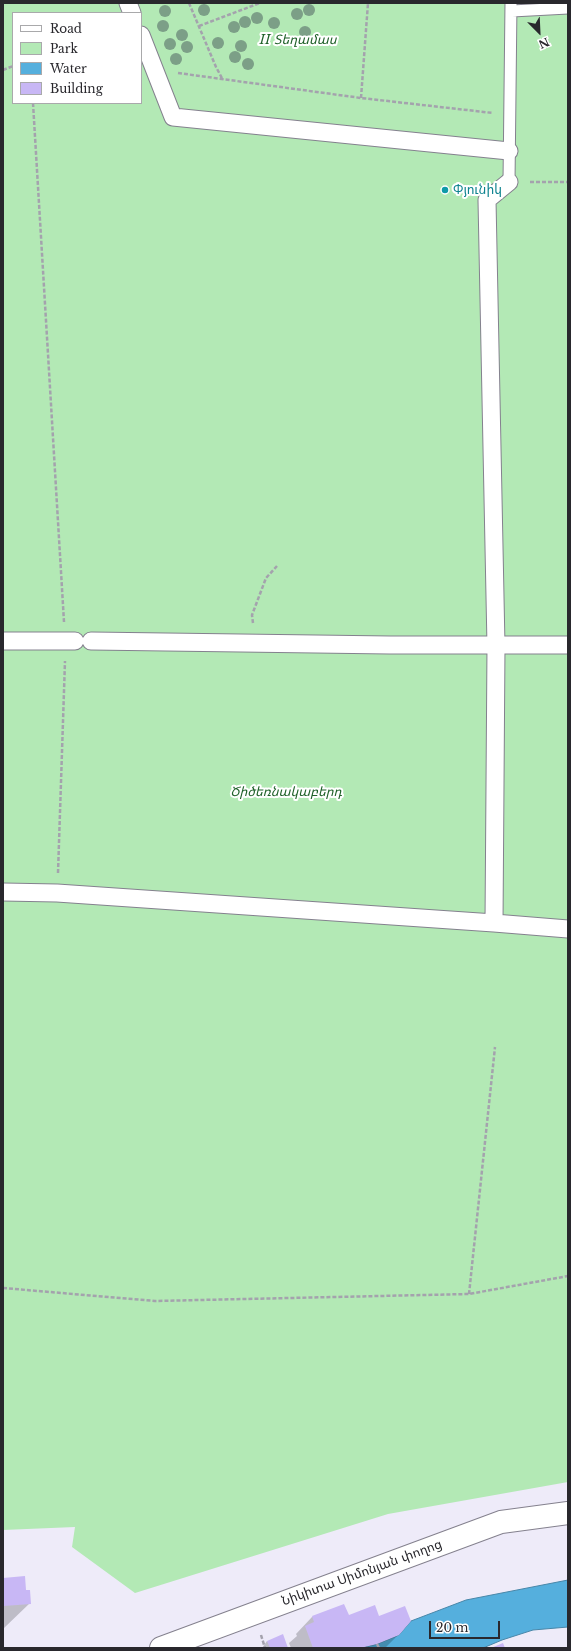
<!DOCTYPE html>
<html>
<head>
<meta charset="utf-8">
<style>
  body { margin:0 }
  #map { position:relative; width:571px; height:1651px; overflow:hidden; background:#eeebf9; font-family:"Libre Baskerville",serif }
  canvas { display:block }
  .frame { position:absolute; inset:0; border:4px solid #29282d; pointer-events:none }
  .legend { position:absolute; left:12px; top:12px; width:130px; height:92px; box-sizing:border-box; background:#fff; border:1px solid #a9a9ab; margin:0; padding:5px 7px; list-style:none; font-size:12px; color:#29282d }
  .legend li { display:flex; align-items:center; gap:8px; height:20px }
  .legend b { width:20px; border:1px solid #a9a9ab }
  .north { position:absolute; left:519px; top:12px; width:40px; height:40px; -webkit-text-stroke:3px #fff; paint-order:stroke; rotate:156deg; font-size:11px; font-weight:700; line-height:16px; text-align:center; color:#29282d }
  .north::after { content:''; display:block; margin:auto; width:14px; height:18px; background:#29282d; clip-path:polygon(50% 0,100% 100%,50% 72%,0 100%) }
  .scale { position:absolute; left:429px; top:1621px; width:71px; height:18px; box-sizing:border-box; border:2px solid #29282d; border-top:0; padding-left:5px; font-size:12px; line-height:14px; white-space:nowrap; color:#29282d; -webkit-text-stroke:3px #fff; paint-order:stroke }
</style>
</head>
<body>
<div id="map">
<canvas width="571" height="1651"></canvas>
<div class="frame"></div>
<ul class="legend">
<li><b style="height:5px;background:#fff"></b>Road</li>
<li><b style="height:11px;background:#b3e9b5"></b>Park</li>
<li><b style="height:11px;background:#55afdd"></b>Water</li>
<li><b style="height:11px;background:#c8b7f5"></b>Building</li>
</ul>
<div class="north">N</div>
<div class="scale">20 m</div>
</div>
<script>
const ctx = document.querySelector('canvas').getContext('2d');
ctx.lineJoin = 'round';
function fill(path, color) {
  ctx.fillStyle = color;
  ctx.fill(path, 'evenodd');
}
function toPath(rows) {
  const path = new Path2D();
  for (const r of rows) {
    path.moveTo(r[0], r[1]);
    for (let i = 2; i < r.length; i += 2) path.lineTo(r[i], r[i + 1]);
  }
  return path;
}
function strokePath(path, color, width, dash) {
  ctx.strokeStyle = color;
  ctx.lineWidth = width;
  ctx.lineCap = dash ? 'butt' : 'round';
  ctx.setLineDash(dash || []);
  ctx.stroke(path);
}
function write(font, color, halo, rows, align = 'center') {
  ctx.font = font + ' "Libre Baskerville","Noto Sans Armenian",serif';
  ctx.lineWidth = 4;
  ctx.setLineDash([]);
  ctx.textBaseline = 'middle';
  ctx.strokeStyle = halo;
  ctx.fillStyle = color;
  for (const [text, x, y, turn = 0] of rows) {
    ctx.save();
    ctx.translate(x, y);
    ctx.rotate((+turn || 0) * Math.PI / 180);
    ctx.textAlign = isNaN(turn) ? turn : align;
    if (halo) ctx.strokeText(text, 0, 0);
    ctx.fillText(text, 0, 0);
    ctx.restore();
  }
}
fill(toPath([
  [3,3,568,3,568,1482,388,1514,135,1593,72,1547,75,1527,3,1530],
  [13,13,141,13,141,103,13,103]
]), '#b3e9b5');
const water = toPath([
  [568,1580,568,1627,533,1630,502,1640,483,1648,360,1648,377,1644,399,1635,411,1621,466,1600,568,1580]
]);
fill(water, '#55afdd');
strokePath(water, '#4886a8', 1);
fill(toPath([
  [3,1579,25,1591,30,1603,3,1629],
  [348,1616,379,1618,398,1635,385,1648,291,1648,289,1643,297,1636,296,1634,312,1617],
  [267,1641,287,1648,262,1648]
]), '#0003');
fill(toPath([
  [25,1576,26,1590,30,1590,31,1604,3,1606,3,1578],
  [344,1604,349,1615,375,1605,379,1616,405,1606,411,1621,399,1635,377,1644,360,1648,313,1648,305,1626,314,1622,312,1616],
  [283,1634,288,1648,270,1648,267,1641],
  [503,1643,505,1648,491,1648]
]), '#c8b7f5');
const service = toPath([
  [512,11,568,8],
  [509,182,511,3]
]);
const pedestrian = toPath([
  [128,3,132,13],
  [141,35,173,117,509,151],
  [3,641,75,641],
  [91,641,390,645,568,645],
  [3,892,57,893,494,923,568,929],
  [494,923,496,646,487,200,509,182]
]);
const tertiary = toPath([
  [161,1648,501,1522,568,1513]
]);
strokePath(service, '#84818e', 13);
strokePath(pedestrian, '#84818e', 19);
strokePath(tertiary, '#84818e', 24);
strokePath(toPath([
  [189,3,216,67,223,80],
  [199,26,260,3],
  [3,70,13,66],
  [178,73,361,98,493,113],
  [361,98,368,3],
  [33,103,64,622],
  [530,182,568,182],
  [253,623,252,615,266,578,277,566],
  [58,873,65,661],
  [3,1288,155,1301,469,1294,568,1276],
  [469,1294,495,1047],
  [261,1635,265,1648],
  [377,1644,379,1648]
]), '#a4a2ad', 2.5, [4, 2]);
strokePath(service, '#fff', 11);
strokePath(pedestrian, '#fff', 17);
strokePath(tertiary, '#fff', 22);
ctx.fillStyle = '#7c9f87';
for (const [x, y] of [
  [204,10],
  [309,10],
  [165,11],
  [297,14],
  [257,18],
  [245,22],
  [274,23],
  [163,26],
  [234,27],
  [305,32],
  [182,35],
  [218,43],
  [170,44],
  [241,46],
  [187,47],
  [235,57],
  [176,59],
  [248,64]
]) {
  ctx.beginPath();
  ctx.arc(x, y, 6, 0, 2 * Math.PI);
  ctx.fill();
}
for (const [x, y, r, color] of [
  [445,190,4,"#0f9aa8"]
]) {
  const dot = new Path2D();
  dot.arc(x, y, r, 0, 2 * Math.PI);
  ctx.fillStyle = color;
  ctx.fill(dot);
  strokePath(dot, '#fff', 1.5);
}
write('italic 13px', '#1f6129', '#fff', [
  ["II Տեղամաս",298,40],
  ["Ծիծեռնակաբերդ",286,792]
]);
write('13px', '#0d838f', '#fff', [
  ["Փյունիկ",453,190]
], 'left');
write('13px', '#29282d', '#fff', [
  ["Նիկիտա Սիմոնյան փողոց",362,1573,-20]
]);
</script>
</body>
</html>
